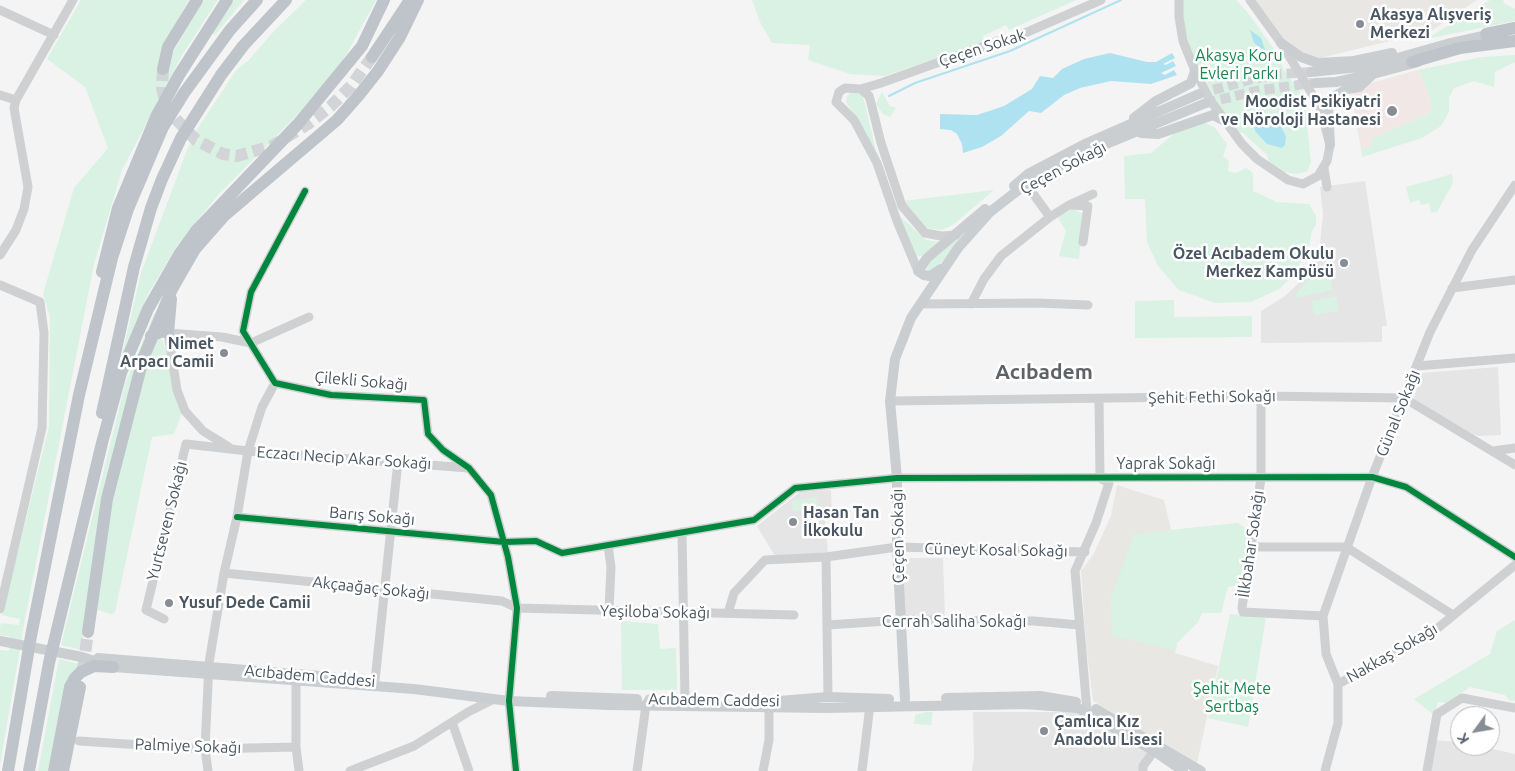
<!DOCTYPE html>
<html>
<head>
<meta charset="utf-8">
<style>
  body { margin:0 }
  #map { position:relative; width:1515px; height:771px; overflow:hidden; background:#f4f4f4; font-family:Ubuntu,sans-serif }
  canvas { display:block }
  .north { position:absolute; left:1450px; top:706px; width:50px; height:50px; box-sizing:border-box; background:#fff; border:1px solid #b7bbc0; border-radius:50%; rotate:238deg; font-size:14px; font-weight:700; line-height:20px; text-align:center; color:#4a5661 }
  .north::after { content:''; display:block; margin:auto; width:18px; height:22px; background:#868d94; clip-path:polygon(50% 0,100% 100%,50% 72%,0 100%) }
</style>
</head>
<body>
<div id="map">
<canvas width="1515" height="771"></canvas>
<div class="north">K</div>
</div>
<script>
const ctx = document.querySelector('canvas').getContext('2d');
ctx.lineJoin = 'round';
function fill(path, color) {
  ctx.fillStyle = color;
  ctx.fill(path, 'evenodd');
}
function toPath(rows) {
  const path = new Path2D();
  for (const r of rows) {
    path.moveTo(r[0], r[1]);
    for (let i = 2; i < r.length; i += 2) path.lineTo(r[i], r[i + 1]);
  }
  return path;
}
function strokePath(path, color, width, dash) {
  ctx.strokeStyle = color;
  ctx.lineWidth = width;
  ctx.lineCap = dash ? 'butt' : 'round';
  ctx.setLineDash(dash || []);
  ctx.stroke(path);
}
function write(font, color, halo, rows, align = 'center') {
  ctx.font = font + ' Ubuntu,sans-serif';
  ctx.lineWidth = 5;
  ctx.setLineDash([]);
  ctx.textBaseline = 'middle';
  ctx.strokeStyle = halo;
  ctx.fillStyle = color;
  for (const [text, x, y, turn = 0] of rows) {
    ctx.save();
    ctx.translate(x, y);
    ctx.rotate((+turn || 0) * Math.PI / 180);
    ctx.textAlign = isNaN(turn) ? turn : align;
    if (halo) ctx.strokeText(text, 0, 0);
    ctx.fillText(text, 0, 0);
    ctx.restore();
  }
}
fill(toPath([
  [1254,0,1477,0,1431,31,1320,58,1302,53,1284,42],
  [1117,485,1164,500,1171,530,1238,523,1250,532,1239,585,1227,587,1221,613,1202,613,1198,622,1177,643,1175,653,1218,666,1197,763,1093,701,1086,645,1081,571,1093,555,1111,516]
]), '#e8e7e3');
fill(toPath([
  [1365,181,1387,326,1382,326,1382,342,1261,343,1261,311,1285,296,1304,278,1320,245,1323,214,1320,187],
  [1498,367,1501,435,1479,436,1468,433,1414,399,1420,373],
  [831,490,832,518,825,519,828,553,775,556,757,526,800,492],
  [903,558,943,558,945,617,903,617],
  [973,712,1080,712,1149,751,1142,771,972,771,974,757],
  [1431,740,1460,742,1460,746,1480,746,1515,754,1515,771,1427,771]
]), '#e6e5e6');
fill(toPath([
  [1418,70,1429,95,1431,108,1428,114,1373,138,1371,146,1361,149,1351,94,1361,91,1371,83]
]), '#f1e7e6');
fill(toPath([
  [81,0,189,0,170,34,173,52,204,0,218,0,182,55,122,170,94,264,25,619,0,765,0,650,9,651,10,637,0,635,0,627,1,623,19,625,20,619,2,615,49,427,50,317,43,294,74,188,108,148,85,87,47,59],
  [234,0,244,0,215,35,212,33],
  [306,0,376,0,340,66,296,116,218,195,176,247,147,296,122,355,141,273,187,150,198,128,237,69,248,61,275,30],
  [752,0,1076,0,1009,30,1006,25,983,36,985,42,884,76,850,74,808,60,810,45,772,43,761,24],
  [1183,0,1236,0,1248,13,1279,56,1283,69,1311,107,1305,106,1311,162,1307,172,1295,174,1276,170,1269,163,1267,155,1243,133,1238,133,1221,110,1192,55,1183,25],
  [1490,0,1503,0,1504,3,1515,9,1515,21,1426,39],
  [1515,55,1515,62,1495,72,1494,87,1474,81,1454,88,1449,98,1449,112,1441,126,1422,138,1362,157,1361,149,1371,146,1373,138,1428,114,1431,108,1429,95,1418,70,1482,57],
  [851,92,861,94,864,100,877,155,861,125,846,102,847,97],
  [882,92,890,106,896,108,890,117,883,114,876,104],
  [1204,122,1214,127,1227,144,1223,156,1229,161,1228,171,1236,173,1246,168,1253,173,1253,191,1277,202,1309,204,1316,216,1316,224,1312,231,1309,246,1294,275,1279,289,1251,302,1215,303,1179,290,1158,266,1147,242,1145,199,1125,199,1124,156,1151,153,1176,132],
  [1452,174,1453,183,1437,212,1431,213,1429,203,1421,205,1419,200,1410,203,1406,187],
  [994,190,953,225,942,230,925,228,903,201],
  [1073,209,1083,214,1079,259,1059,256,1066,231,1057,216],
  [902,218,926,240,941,242,921,256,913,257,900,219],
  [978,220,935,270,930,271,926,269,924,266],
  [1314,269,1330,272,1332,290,1296,298,1296,295],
  [1336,296,1339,311,1314,315,1311,301],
  [1174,300,1174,317,1252,316,1252,337,1135,338,1135,301],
  [158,313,148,335,84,625,82,650,61,645,125,384,154,314],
  [162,339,185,405,174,434,152,437,115,612,111,614,98,610,97,599,111,500,146,362,155,341],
  [816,497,818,508,793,511,792,501],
  [1238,523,1250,532,1239,585,1228,587,1221,613,1202,613,1198,622,1177,642,1176,650,1112,636,1111,598,1134,534],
  [1230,614,1266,617,1248,727,1208,718],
  [1515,620,1515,701,1509,700,1505,695,1470,687,1447,703,1438,702,1434,715,1414,699,1490,654,1497,631],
  [621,621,658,624,660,649,676,648,677,690,622,690],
  [59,659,83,665,50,771,38,771],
  [926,712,933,712,931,725,914,724,915,715]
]), '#d9f2e3');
fill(toPath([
  [1250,30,1261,38,1266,52,1254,43],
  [1110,53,1147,62,1156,62,1172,53,1175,58,1163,64,1166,65,1173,61,1176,66,1161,73,1165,75,1174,70,1177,75,1151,84,1111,81,1080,88,1064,95,1041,113,1029,111,1001,136,982,147,963,153,962,144,957,134,951,130,940,129,940,114,977,115,1004,106,1032,89,1040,76,1053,78,1062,69,1084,59],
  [1258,114,1272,117,1281,127,1286,136,1285,145,1282,148,1267,144,1255,131,1253,119]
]), '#aee2f0');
strokePath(toPath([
  [889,96,915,83,1010,51,1121,0]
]), '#aee2f0', 2);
strokePath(toPath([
  [1199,94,1252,79,1281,74,1311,72],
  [1206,103,1256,91,1313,83]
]), '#d2d4d7', 10, [10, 5]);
strokePath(toPath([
  [163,69,162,88,168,111,196,140,223,154,237,156,272,146,308,124,331,106,351,86,372,57],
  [83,669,88,632]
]), '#d2d4d7', 12, [12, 6]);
strokePath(toPath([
  [1179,0,1179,17,1183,41,1195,71,1210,100,1242,144,1257,159,1288,180,1303,184,1318,176,1327,161,1330,145,1320,107,1281,43,1250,0],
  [0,10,54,35],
  [861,89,869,96,871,103,881,143,902,206,925,233,941,236,956,235],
  [0,95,16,100],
  [1324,168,1327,187],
  [305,191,251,292,243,331,275,383,331,395,424,400,428,434,443,450,469,468,491,495,508,557,517,608,509,701,516,771],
  [1069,205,1088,206,1083,242],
  [1050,217,1069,205,1093,194],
  [0,255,16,230,24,209,28,187,14,108,16,100,73,0],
  [918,271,897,221,877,163,854,120,836,102,839,92,845,88,861,89,881,83,998,41,1011,39,1101,0],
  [0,285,40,302,44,333,42,428,0,609],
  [1452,288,1515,280],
  [920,304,1037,303,1088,305],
  [971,304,984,279,1001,256,1050,217,1026,184],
  [251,343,309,317],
  [1417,366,1515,358],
  [1261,396,1261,478,1242,608,1243,612,1323,616],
  [890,401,1261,396,1404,398,1515,465],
  [229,447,203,431,185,411,177,390,168,333,222,337,251,343],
  [1493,451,1515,448],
  [237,517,504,542,536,541,562,553,754,520,795,488,897,478,1372,477,1406,487,1515,557],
  [682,532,685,700],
  [608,545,611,567,609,610],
  [1252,547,1346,547,1453,615],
  [826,557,828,697],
  [224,573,502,601,517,608,794,615],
  [728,613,734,593,765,560,826,557,897,547,1085,552],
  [164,619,146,610,186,444,248,451,468,468],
  [828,625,901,620,1034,621,1079,625],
  [299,675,296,680,296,747,299,771],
  [375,681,398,461],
  [1338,684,1428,636,1515,565],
  [1087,711,1075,571,1096,523,1109,483,1100,478,1099,400],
  [452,722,469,771],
  [79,741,205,749,296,747],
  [208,771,205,749,209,663,224,573,237,517,248,451,262,407,275,383],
  [350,771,414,746,468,712,494,699],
  [637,771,646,705,649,699],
  [763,771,769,740,769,707,773,702],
  [862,771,870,705],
  [1143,771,1143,766,1154,751],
  [1325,771,1338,723,1338,684,1326,654,1323,616,1372,477,1430,332,1472,250,1515,185],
  [1427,771,1437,714,1462,698,1515,708]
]), '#ced0d2', 9);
strokePath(toPath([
  [1281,43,1301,57,1318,63,1354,61,1392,53],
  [1311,72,1369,66,1447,44,1492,34],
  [1315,83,1336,82,1373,74,1418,62],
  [1134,118,1156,101,1191,83,1195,71],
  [1141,133,1158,134,1213,115,1223,120],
  [1330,145,1328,107,1333,97,1347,89,1359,87,1373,74],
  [1014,186,1028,174,1087,143,1199,94],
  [918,271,927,258,985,209],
  [918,271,924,275,930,276,941,269],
  [0,641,82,657,113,667,414,689,509,701,608,705,826,708,1025,704,1078,708,1154,751,1183,771],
  [98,658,333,677],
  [551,696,637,699],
  [946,698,1040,696,1076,702],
  [905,699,897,547,897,478,890,401,895,359,911,318,958,248,990,212,1026,184,1087,152,1206,103],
  [779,701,828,697,889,699],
  [1096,709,1201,771]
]), '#caced1', 10);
strokePath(toPath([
  [1486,34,1515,28],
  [372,57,410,0],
  [1412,62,1460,48,1515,41],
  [163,69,168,47,197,0],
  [102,272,118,208,156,117,179,75,227,0],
  [151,336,163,331,168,333,171,299],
  [102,413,134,267,151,208,162,179,181,138,221,75,243,46,286,0],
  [88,632,107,499,143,359,172,289,195,249,224,216,337,120,359,95,378,71,400,37,418,0],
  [8,771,31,636,79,395,112,258,128,209,163,127,184,93,230,30,257,0],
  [29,771,49,663,102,443,121,373,148,309,180,253,196,231,298,124,362,46,384,0],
  [54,771,70,687,75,678,81,672,94,666,113,667],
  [63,771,80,687]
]), '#bec4c9', 12);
strokePath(toPath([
  [305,191,251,292,243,331,275,383,331,395,424,400,428,434,443,450,469,468,491,495,508,557,517,608,509,701,516,771],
  [237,517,504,542,536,541,562,553,754,520,795,488,897,478,1372,477,1406,487,1515,557]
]), '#00873e', 6);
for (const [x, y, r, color] of [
  [1360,24,5,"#868d94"],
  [1392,111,6,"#868d94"],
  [1344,263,5,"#868d94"],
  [224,353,5,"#868d94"],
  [793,522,5,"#868d94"],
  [169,603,5,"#868d94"],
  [1044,731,5,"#868d94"]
]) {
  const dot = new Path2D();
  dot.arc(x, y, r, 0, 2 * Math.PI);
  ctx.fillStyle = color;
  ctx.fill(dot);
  strokePath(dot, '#fff', 2);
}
write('bold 16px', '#4a5661', '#fff', [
  ["Akasya Alışveriş",1370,15],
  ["Merkezi",1370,33],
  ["Moodist Psikiyatri",1381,102,"right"],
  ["ve Nöroloji Hastanesi",1381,120,"right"],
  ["Özel Acıbadem Okulu",1334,254,"right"],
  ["Merkez Kampüsü",1334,272,"right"],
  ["Nimet",214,344,"right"],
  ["Arpacı Camii",214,362,"right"],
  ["Hasan Tan",803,513],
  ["İlkokulu",803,531],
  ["Yusuf Dede Camii",179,603],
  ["Çamlıca Kız",1054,722],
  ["Anadolu Lisesi",1054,740]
], 'left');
write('16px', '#4a5661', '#fff', [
  ["Çeçen Sokak",982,48,-18],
  ["Çeçen Sokağı",1063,168,-28],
  ["Çilekli Sokağı",361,381,5],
  ["Şehit Fethi Sokağı",1212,397,-1],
  ["Günal Sokağı",1398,413,-68],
  ["Eczacı Necip Akar Sokağı",344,458,4],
  ["Yaprak Sokağı",1166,464],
  ["Barış Sokağı",372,516,5],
  ["Yurtseven Sokağı",167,521,-76],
  ["Çeçen Sokağı",898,536,-91],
  ["İlkbahar Sokağı",1251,544,-82],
  ["Cüneyt Kosal Sokağı",996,550,1],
  ["Akçaağaç Sokağı",371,588,6],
  ["Yeşiloba Sokağı",655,612,1],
  ["Cerrah Saliha Sokağı",954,622],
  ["Nakkaş Sokağı",1392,653,-30],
  ["Acıbadem Caddesi",310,676,5],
  ["Acıbadem Caddesi",714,700,1],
  ["Palmiye Sokağı",188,746,2]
]);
write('16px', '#17864f', '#fff', [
  ["Akasya Koru",1239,56],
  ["Evleri Parkı",1239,74],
  ["Şehit Mete",1232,689],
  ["Sertbaş",1232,707]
]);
write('bold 21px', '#5f6368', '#fff', [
  ["Acıbadem",1044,372]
]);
</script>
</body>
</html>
